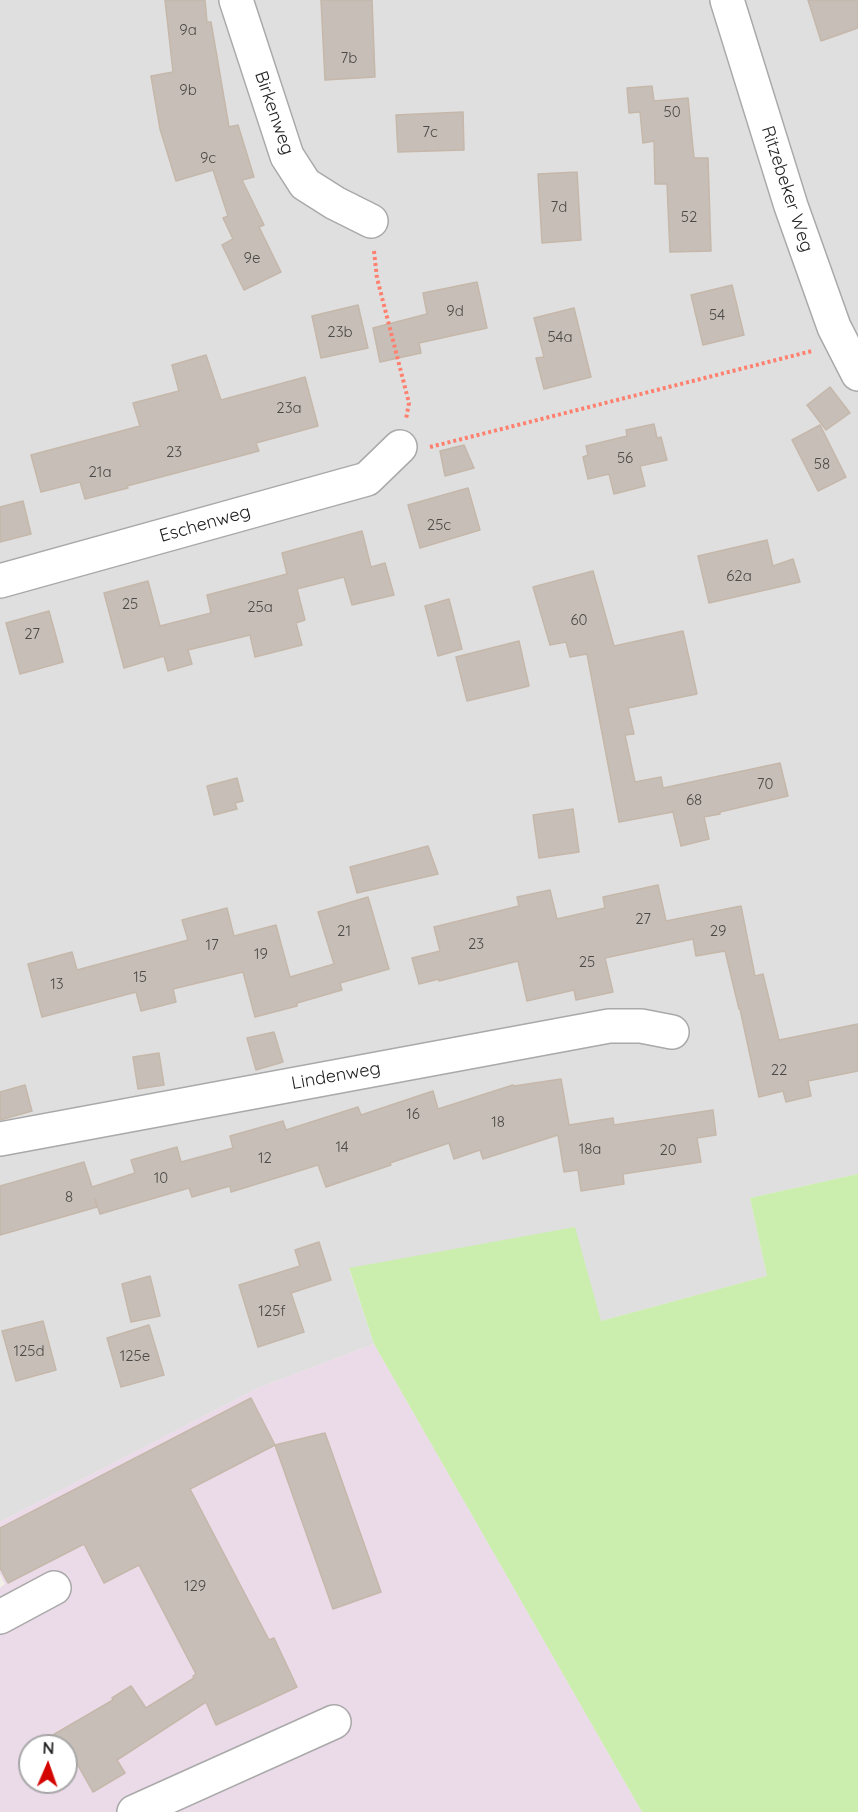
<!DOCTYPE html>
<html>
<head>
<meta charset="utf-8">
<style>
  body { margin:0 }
  #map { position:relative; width:858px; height:1812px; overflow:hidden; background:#f2efe9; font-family:Quicksand,sans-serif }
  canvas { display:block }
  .north { position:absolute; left:18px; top:1734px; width:60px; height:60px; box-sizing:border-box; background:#fff; border:2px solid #a7a7a7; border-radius:50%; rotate:2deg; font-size:16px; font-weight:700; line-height:24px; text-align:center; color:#222 }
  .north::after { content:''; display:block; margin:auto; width:21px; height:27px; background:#d40500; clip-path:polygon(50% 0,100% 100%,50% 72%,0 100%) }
</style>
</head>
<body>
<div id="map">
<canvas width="858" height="1812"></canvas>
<div class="north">N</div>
</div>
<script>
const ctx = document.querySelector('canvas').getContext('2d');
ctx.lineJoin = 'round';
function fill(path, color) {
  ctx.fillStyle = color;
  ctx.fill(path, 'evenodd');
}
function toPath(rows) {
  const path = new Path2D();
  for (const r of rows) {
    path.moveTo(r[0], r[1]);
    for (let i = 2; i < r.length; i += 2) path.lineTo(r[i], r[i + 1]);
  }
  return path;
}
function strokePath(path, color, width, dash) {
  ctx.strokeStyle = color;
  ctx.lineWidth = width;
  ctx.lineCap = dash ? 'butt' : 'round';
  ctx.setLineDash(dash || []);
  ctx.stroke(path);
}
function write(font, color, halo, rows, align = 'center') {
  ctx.font = font + ' Quicksand,sans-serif';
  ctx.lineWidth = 6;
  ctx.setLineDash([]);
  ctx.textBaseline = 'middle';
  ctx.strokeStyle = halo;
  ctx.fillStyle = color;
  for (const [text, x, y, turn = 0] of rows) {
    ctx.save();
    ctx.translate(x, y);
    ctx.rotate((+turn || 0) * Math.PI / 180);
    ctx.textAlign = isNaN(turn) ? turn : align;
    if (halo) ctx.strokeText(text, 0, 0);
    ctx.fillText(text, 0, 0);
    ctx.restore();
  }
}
fill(toPath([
  [0,0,858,0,858,1174,750,1198,767,1276,601,1321,349,1269,374,1344,258,1388,0,1522]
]), '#e0dfdf');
fill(toPath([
  [374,1344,642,1812,0,1812,0,1588,5,1584,0,1574,0,1522,258,1388],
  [30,1746,66,1746,66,1782,30,1782]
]), '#ebdae8');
fill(toPath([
  [858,1174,858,1812,642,1812,374,1344,349,1268,575,1227,601,1321,767,1276,750,1198]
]), '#cbedae');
const building = toPath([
  [165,0,205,0,207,22,211,22,229,127,238,125,254,177,242,180,264,225,259,227,281,272,244,290,222,245,233,239,223,218,228,216,213,170,176,181,160,129,151,76,173,72,165,0],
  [321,0,372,0,375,77,325,80,321,0],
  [808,0,858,0,858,28,821,41,808,0],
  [652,86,654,101,688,98,694,158,708,158,711,251,670,252,667,184,655,184,654,141,643,143,640,112,629,113,627,88,652,86],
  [463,112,464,150,398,152,396,115,463,112],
  [577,172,581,240,542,243,538,174,577,172],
  [477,282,487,328,419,343,421,353,380,362,373,328,427,314,423,293,477,282],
  [732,285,744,335,703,345,691,295,732,285],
  [358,305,368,348,321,358,312,316,358,305],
  [574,308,591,377,544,389,536,358,544,357,534,318,574,308],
  [206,355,221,400,305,377,318,426,256,443,259,451,127,486,128,488,85,499,80,482,41,492,31,455,140,426,133,403,179,391,172,365,206,355],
  [830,387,850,413,826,430,807,405,830,387],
  [654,424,657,438,661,437,667,460,640,466,645,486,614,494,609,474,588,479,583,457,588,455,586,446,627,436,626,430,654,424],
  [820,425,846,477,818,491,792,440,820,425],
  [464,445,474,468,445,476,440,451,464,445],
  [468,488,480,530,420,548,408,505,468,488],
  [23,501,31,534,0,542,0,507,23,501],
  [362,531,371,567,385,563,394,595,352,605,344,577,297,589,305,620,296,623,302,645,255,657,250,635,188,650,192,664,168,671,164,656,124,668,104,593,148,581,160,626,211,613,207,595,287,574,282,553,362,531],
  [767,540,773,566,793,559,800,582,709,603,698,556,767,540],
  [593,571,614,646,683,631,697,694,628,708,634,734,625,735,635,782,661,777,663,788,780,763,788,796,720,812,720,814,704,817,709,839,681,846,673,812,619,822,587,654,570,657,566,642,550,645,533,587,593,571],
  [449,599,462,649,438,656,425,606,449,599],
  [49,611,63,662,20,674,6,623,49,611],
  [519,641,529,686,467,701,456,657,519,641],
  [237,778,243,801,235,803,237,809,214,815,207,786,237,778],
  [573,809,579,852,539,858,533,815,573,809],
  [428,846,438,874,357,893,350,867,428,846],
  [658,885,666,921,741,906,755,976,763,974,779,1040,858,1024,858,1071,808,1081,811,1096,786,1102,783,1091,759,1097,740,1009,739,1009,725,951,696,956,693,939,605,958,613,992,576,1000,574,990,527,1001,518,961,439,981,439,979,419,984,412,958,440,951,434,927,519,906,517,897,550,890,557,919,605,908,603,897,658,885],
  [368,897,389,969,340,983,342,990,297,1003,297,1006,255,1017,243,972,173,989,176,1002,141,1011,136,992,42,1017,28,964,72,952,77,970,188,940,182,920,227,908,234,936,276,925,290,977,334,964,318,912,368,897],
  [274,1032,283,1062,256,1070,247,1038,274,1032],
  [159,1053,164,1085,138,1089,133,1057,159,1053],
  [561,1079,569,1125,613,1118,614,1125,713,1110,716,1135,697,1138,701,1162,623,1174,624,1184,581,1191,578,1170,564,1172,558,1135,483,1159,480,1150,454,1159,449,1143,390,1163,391,1165,326,1187,318,1165,231,1192,230,1186,192,1197,189,1188,100,1214,95,1199,97,1207,0,1235,0,1186,84,1162,92,1187,135,1173,131,1160,177,1147,181,1162,233,1148,230,1136,283,1121,286,1130,358,1107,361,1115,433,1091,438,1109,513,1085,514,1086,561,1079],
  [25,1085,32,1111,0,1120,0,1092,25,1085],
  [319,1242,331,1280,291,1293,304,1332,258,1347,239,1285,300,1266,295,1250,319,1242],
  [150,1276,160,1316,131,1322,122,1284,150,1276],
  [43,1321,56,1370,16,1381,2,1331,43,1321],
  [149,1325,164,1375,121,1387,107,1338,149,1325],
  [251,1398,275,1445,190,1489,269,1640,274,1638,297,1687,216,1725,206,1702,117,1760,125,1773,93,1792,67,1746,34,1746,113,1700,112,1698,131,1686,146,1708,194,1678,193,1676,196,1674,139,1565,104,1583,84,1544,8,1583,0,1568,0,1528,251,1398],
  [325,1433,381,1592,333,1609,275,1445,325,1433]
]);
fill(building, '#c7bfb7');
strokePath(building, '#c5b7aa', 1.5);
const minor = toPath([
  [236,0,287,156,305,184,335,203,371,221],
  [727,0,791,206,834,327,858,374],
  [0,581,367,479,400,447],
  [0,1139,609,1026,641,1026,672,1032],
  [0,1617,54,1588],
  [134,1812,334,1722]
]);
strokePath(minor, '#a9a9a9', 36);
strokePath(toPath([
  [374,251,377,278,409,403,406,419],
  [430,447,812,351]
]), '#fe806e', 4, [3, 3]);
strokePath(minor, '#fff', 33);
write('15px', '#4b4947', null, [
  ["9a",188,30],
  ["7b",349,58],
  ["9b",188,90],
  ["50",672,112],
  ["7c",430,132],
  ["9c",208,158],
  ["7d",559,207],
  ["52",689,217],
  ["9e",252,258],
  ["9d",455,311],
  ["54",717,315],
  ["23b",340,332],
  ["54a",560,337],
  ["23a",289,408],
  ["23",174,452],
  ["56",625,458],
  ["58",822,464],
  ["21a",100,472],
  ["25c",439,525],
  ["62a",739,576],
  ["25",130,604],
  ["25a",260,607],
  ["60",579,620],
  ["27",32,634],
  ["70",765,784],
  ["68",694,800],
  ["27",643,919],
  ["21",344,931],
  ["29",718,931],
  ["23",476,944],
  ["17",212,945],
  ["19",261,954],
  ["25",587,962],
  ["15",140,977],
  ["13",57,984],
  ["22",779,1070],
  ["16",413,1114],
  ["18",498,1122],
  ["14",342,1147],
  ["18a",590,1149],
  ["20",668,1150],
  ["12",265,1158],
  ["10",161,1178],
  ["8",69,1197],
  ["125f",272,1311],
  ["125d",29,1351],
  ["125e",135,1356],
  ["129",195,1586]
]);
write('18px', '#222', '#fff', [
  ["Birkenweg",274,113,71],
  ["Ritzebeker Weg",787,189,72],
  ["Eschenweg",205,524,-16],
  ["Lindenweg",336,1076,-10]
]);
</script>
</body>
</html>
